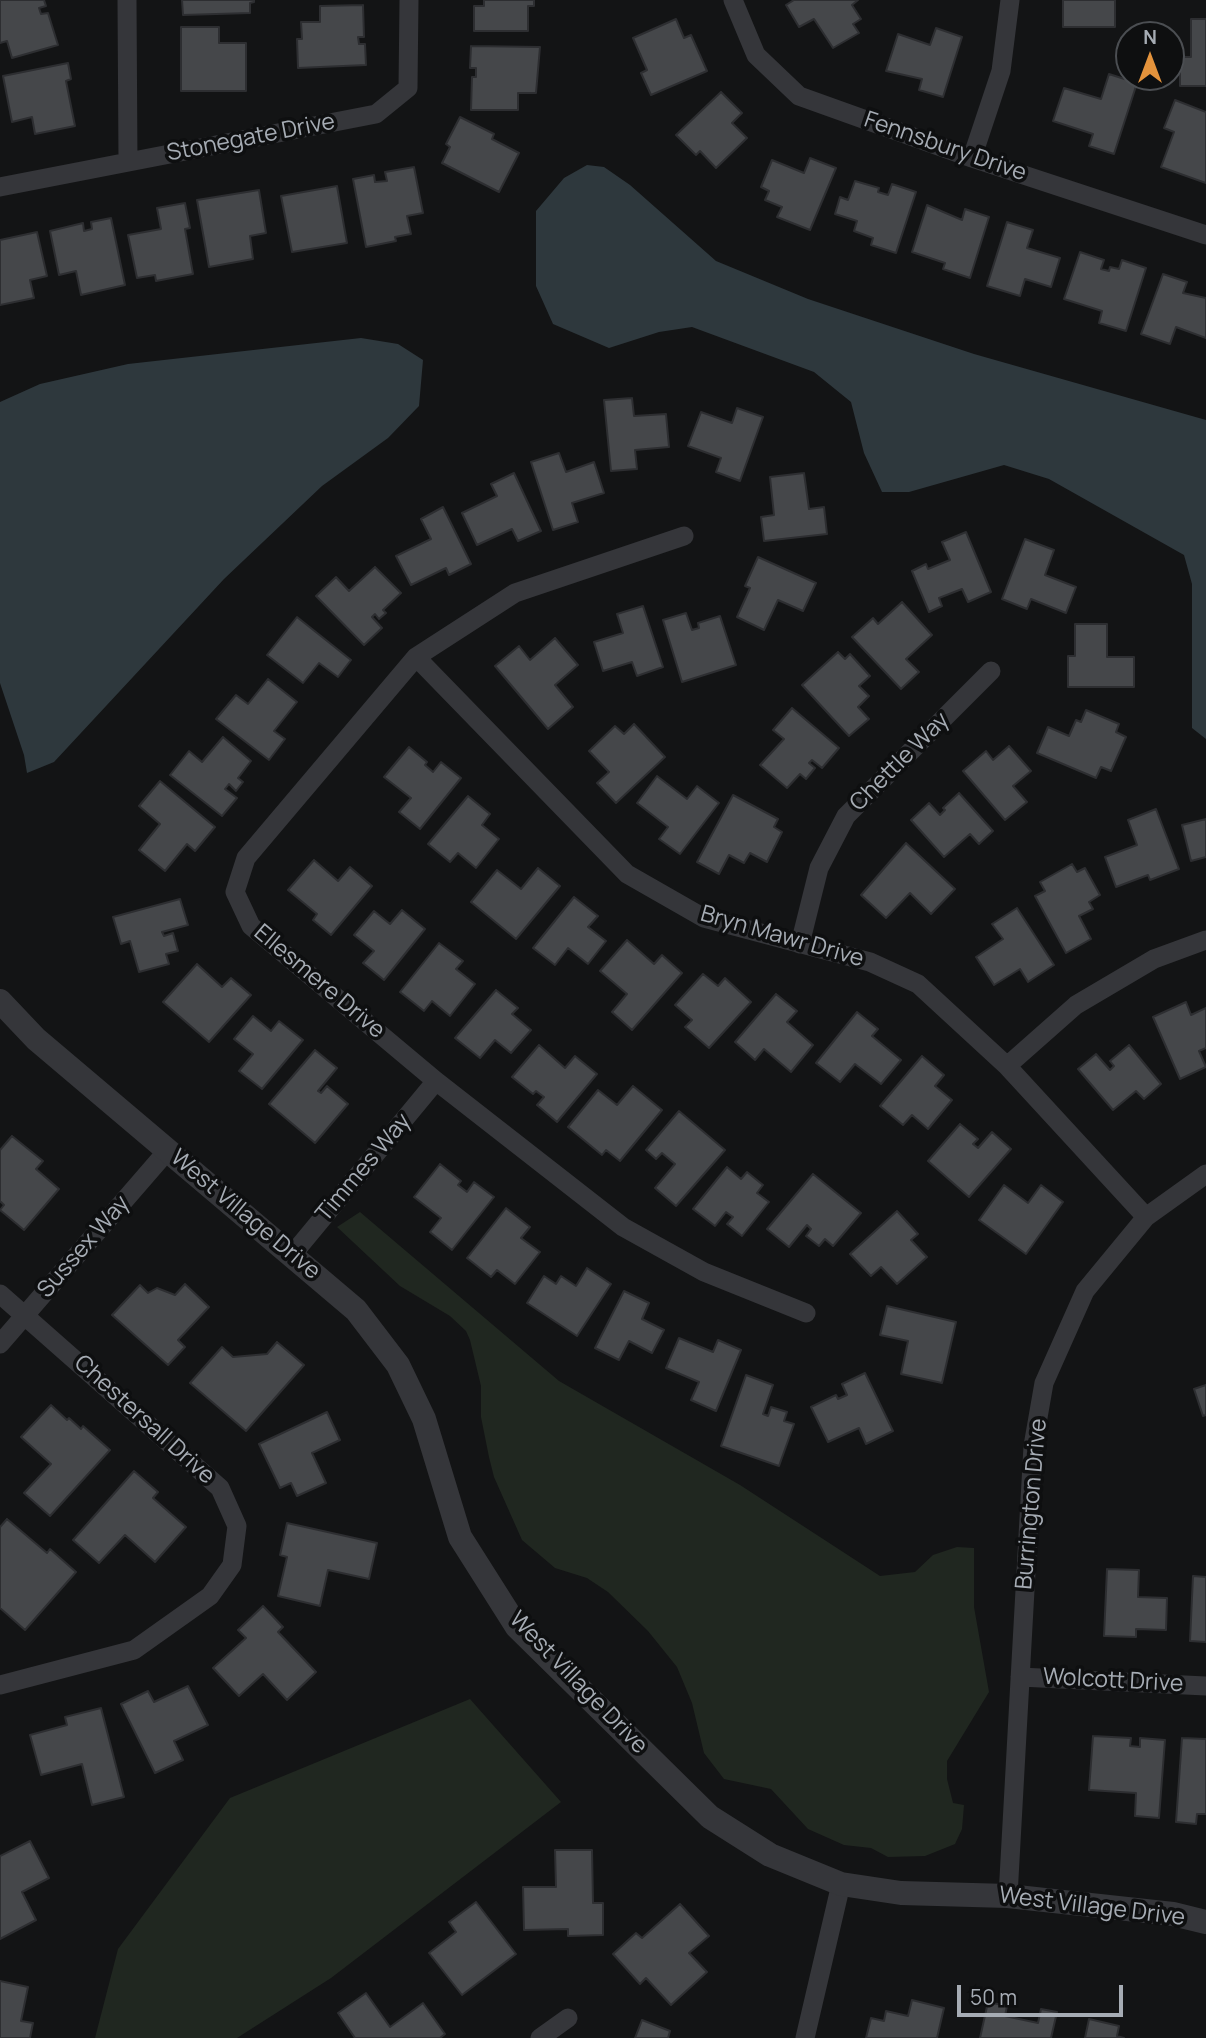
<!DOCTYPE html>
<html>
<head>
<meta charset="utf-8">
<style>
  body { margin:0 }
  #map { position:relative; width:1206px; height:2038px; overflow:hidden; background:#131415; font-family:Manrope,sans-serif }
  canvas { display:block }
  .north { position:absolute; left:1115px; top:21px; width:70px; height:70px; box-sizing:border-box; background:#0e0f10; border:2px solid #4b4e52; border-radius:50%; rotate:0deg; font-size:19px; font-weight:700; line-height:28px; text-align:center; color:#a6acb4 }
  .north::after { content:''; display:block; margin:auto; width:24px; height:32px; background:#e4933c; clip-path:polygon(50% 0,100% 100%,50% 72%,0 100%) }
  .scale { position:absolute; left:957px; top:1985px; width:166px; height:32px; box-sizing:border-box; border:4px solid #a6acb4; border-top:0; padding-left:9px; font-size:21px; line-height:24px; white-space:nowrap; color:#a6acb4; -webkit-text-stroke:5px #0e0f10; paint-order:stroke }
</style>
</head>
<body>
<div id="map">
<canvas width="1206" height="2038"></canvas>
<div class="north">N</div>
<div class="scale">50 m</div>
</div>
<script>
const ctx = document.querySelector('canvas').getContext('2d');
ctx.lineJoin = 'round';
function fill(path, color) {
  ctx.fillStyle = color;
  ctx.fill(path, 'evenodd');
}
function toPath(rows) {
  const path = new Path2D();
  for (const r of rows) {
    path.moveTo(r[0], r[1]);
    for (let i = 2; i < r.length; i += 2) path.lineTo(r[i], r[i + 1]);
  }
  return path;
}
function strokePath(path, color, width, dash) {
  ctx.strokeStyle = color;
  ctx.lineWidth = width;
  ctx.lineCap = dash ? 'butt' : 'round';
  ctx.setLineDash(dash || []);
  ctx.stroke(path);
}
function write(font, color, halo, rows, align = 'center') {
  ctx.font = font + ' Manrope,sans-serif';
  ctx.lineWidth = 7;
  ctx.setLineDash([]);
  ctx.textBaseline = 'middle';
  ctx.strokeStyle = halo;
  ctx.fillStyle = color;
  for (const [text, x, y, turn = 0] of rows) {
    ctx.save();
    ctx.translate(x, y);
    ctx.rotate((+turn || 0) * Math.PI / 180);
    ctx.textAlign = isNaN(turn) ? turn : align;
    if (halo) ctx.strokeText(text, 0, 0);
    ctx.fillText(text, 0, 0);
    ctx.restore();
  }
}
fill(toPath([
  [360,1212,559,1381,740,1485,880,1576,915,1572,933,1555,957,1547,974,1548,974,1607,989,1692,947,1761,947,1779,953,1803,964,1805,962,1829,955,1844,925,1856,888,1857,871,1848,844,1845,808,1829,771,1789,724,1779,704,1753,692,1703,677,1667,648,1631,608,1592,587,1578,555,1568,522,1540,494,1477,489,1457,481,1417,481,1386,470,1340,466,1331,450,1316,400,1286,337,1227],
  [470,1699,561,1802,331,1978,237,2038,95,2038,118,1949,230,1798]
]), '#202720');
fill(toPath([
  [587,165,604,167,630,185,716,261,808,299,974,354,1206,420,1206,739,1192,728,1192,584,1184,555,1049,479,1004,465,909,492,882,492,864,453,851,402,814,372,692,327,659,332,609,348,553,324,536,286,536,211,564,178],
  [361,338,398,344,423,360,419,406,388,438,322,486,224,579,54,762,27,773,24,755,0,683,0,402,40,384,128,364]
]), '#2e383d');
const building = toPath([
  [0,0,44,0,46,6,39,8,41,14,48,13,58,45,12,58,7,41,0,43,0,0],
  [182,0,254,0,254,2,250,3,250,13,183,15,182,0],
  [484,0,534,0,534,6,528,6,528,31,474,31,474,6,484,6,484,0],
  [794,0,858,0,852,5,861,19,853,24,859,33,833,48,814,19,799,27,786,5,794,0],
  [1063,0,1115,0,1115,27,1063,27,1063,0],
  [363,5,364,37,358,37,359,44,365,44,366,65,298,68,297,39,302,39,301,22,320,22,320,6,363,5],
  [676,19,684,38,691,35,707,71,651,95,641,73,647,70,633,38,676,19],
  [1191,19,1206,19,1206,86,1180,86,1180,57,1191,57,1191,19],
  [181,27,219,27,219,43,246,43,246,91,181,91,181,27],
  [936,28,962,37,943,97,919,90,922,79,886,71,898,34,930,45,936,28],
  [471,46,540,47,536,93,518,93,518,110,471,110,472,77,476,77,476,68,470,68,471,46],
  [68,63,71,79,66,81,75,126,35,134,32,117,12,122,3,76,68,63],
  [1109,74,1137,83,1114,154,1089,146,1093,134,1053,121,1064,88,1101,99,1109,74],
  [721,92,742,113,732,123,747,138,716,168,700,151,696,155,676,135,721,92],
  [1175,100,1206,112,1206,183,1161,167,1174,132,1164,128,1175,100],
  [460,117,494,134,492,139,519,153,499,192,442,163,450,147,446,144,460,117],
  [810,158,836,168,810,230,777,217,782,207,765,200,769,191,761,187,772,160,804,173,810,158],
  [414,167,423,213,407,216,411,234,395,237,396,241,366,247,353,179,374,175,375,182,387,181,385,172,414,167],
  [855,181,879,188,878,192,888,195,892,184,916,192,896,253,871,245,873,238,854,231,857,221,835,214,840,197,848,200,855,181],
  [337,186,347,243,292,252,281,196,337,186],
  [259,190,266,233,250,236,253,259,209,267,197,200,259,190],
  [185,203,190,228,185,229,193,274,156,281,155,275,137,278,128,235,161,229,157,208,185,203],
  [927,205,962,220,965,209,989,217,970,278,943,269,945,263,912,252,927,205],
  [111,218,125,285,81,295,76,271,59,275,50,231,83,223,84,231,92,229,91,222,111,218],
  [1007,222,1033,230,1027,248,1060,258,1051,287,1025,279,1020,296,987,286,1007,222],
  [37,232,47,276,30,280,34,298,0,305,0,240,37,232],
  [1080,252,1104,260,1101,269,1109,271,1110,267,1119,269,1122,260,1146,268,1126,331,1099,323,1102,311,1064,299,1080,252],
  [1163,274,1187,282,1183,293,1206,298,1206,338,1176,327,1170,344,1141,334,1163,274],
  [632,398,634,416,666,414,669,447,635,450,637,469,611,471,604,400,632,398],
  [737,408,763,417,740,481,716,472,721,458,688,446,701,412,732,423,737,408],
  [559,453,566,472,594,462,604,493,572,503,578,522,553,530,531,462,559,453],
  [514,473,541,531,518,541,512,529,477,545,462,513,497,496,491,484,514,473],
  [804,473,809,509,824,507,827,534,764,541,761,517,774,515,770,477,804,473],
  [443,507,471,564,449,575,446,568,411,585,396,556,431,539,421,519,443,507],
  [966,532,991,592,968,602,962,589,939,598,942,606,929,612,912,571,926,564,928,569,950,560,942,542,966,532],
  [1025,539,1054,550,1045,575,1076,587,1066,613,1031,599,1027,609,1002,599,1025,539],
  [758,557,816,583,803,611,778,600,764,630,737,617,750,588,745,586,758,557],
  [375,567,401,593,383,610,386,613,379,619,375,614,372,617,382,628,364,645,316,596,336,577,349,591,375,567],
  [902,602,932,635,906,659,919,672,901,689,852,637,873,618,878,624,902,602],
  [643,606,663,667,637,676,632,662,603,671,594,642,623,633,617,614,643,606],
  [686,613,692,630,699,628,698,623,720,616,736,665,682,682,663,620,686,613],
  [297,617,351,660,338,677,319,663,303,683,267,655,297,617],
  [1075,624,1107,624,1107,657,1134,657,1134,687,1068,687,1068,656,1075,656,1075,624],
  [555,638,578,665,555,685,573,707,548,729,495,666,519,646,530,660,555,638],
  [838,652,845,659,850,654,870,676,859,686,869,696,858,707,869,719,849,736,802,685,838,652],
  [268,679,297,702,274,731,285,739,269,760,216,719,236,695,248,704,268,679],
  [792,708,839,748,822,768,812,760,809,763,815,768,806,779,800,774,787,788,760,765,784,739,773,730,792,708],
  [1086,710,1119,724,1116,732,1126,737,1111,771,1101,767,1096,778,1037,753,1048,727,1069,736,1076,720,1081,722,1086,710],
  [634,724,665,757,616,803,597,783,609,772,589,751,615,726,624,734,634,724],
  [223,737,251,761,238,778,243,782,236,791,229,784,225,789,237,798,222,816,170,775,189,751,202,762,223,737],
  [1009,746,1031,771,1013,786,1027,802,1005,820,963,771,986,751,993,760,1009,746],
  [409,747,427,762,425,765,433,772,441,762,461,778,420,829,399,812,411,798,384,777,409,747],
  [657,776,687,799,697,786,719,803,680,854,659,839,668,827,637,803,657,776],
  [160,781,215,827,195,851,187,844,165,871,139,850,160,824,139,806,160,781],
  [959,793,993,831,979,844,970,834,944,857,911,820,929,803,940,815,945,810,943,808,959,793],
  [733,795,778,819,774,827,782,832,767,862,750,853,744,863,729,855,719,874,697,862,733,795],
  [468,796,490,814,482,825,499,839,476,868,458,853,450,862,428,844,468,796],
  [1156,809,1179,869,1150,880,1148,875,1116,887,1105,857,1137,845,1128,820,1156,809],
  [1206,819,1206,857,1191,861,1182,825,1206,819],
  [906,843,955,889,931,914,910,893,886,918,861,895,906,843],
  [314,860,338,881,350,867,372,886,331,935,313,920,317,914,288,890,314,860],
  [1072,864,1077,872,1085,868,1100,895,1089,902,1093,909,1079,916,1091,939,1066,953,1035,896,1045,891,1040,882,1072,864],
  [538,868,560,886,516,939,471,902,497,870,521,889,538,868],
  [574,897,598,916,588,927,606,941,588,964,568,948,555,965,533,948,574,897],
  [180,899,188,925,162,932,164,936,173,933,178,951,166,954,169,964,139,972,130,941,121,944,113,917,180,899],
  [1017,908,1054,965,1028,982,1020,969,994,985,976,957,1003,939,992,924,1017,908],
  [402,910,425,929,384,980,363,963,374,951,354,935,374,911,390,924,402,910],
  [627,940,654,964,662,955,682,973,632,1030,612,1012,627,994,600,971,627,940],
  [439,943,463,961,456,969,475,984,450,1016,432,1001,424,1011,400,992,439,943],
  [197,964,222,987,231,978,251,995,209,1042,163,1002,197,964],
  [703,974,718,986,725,978,751,1002,709,1048,685,1027,692,1020,675,1005,703,974],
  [496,990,518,1008,512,1014,531,1030,511,1053,495,1040,480,1058,455,1038,496,990],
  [776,994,797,1011,787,1022,813,1045,791,1072,764,1049,755,1060,735,1042,776,994],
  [1186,1002,1191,1015,1206,1008,1206,1048,1199,1051,1206,1067,1180,1079,1153,1017,1186,1002],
  [857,1012,878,1029,872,1036,901,1060,881,1084,855,1064,840,1082,816,1063,857,1012],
  [253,1016,271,1031,279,1021,303,1040,262,1089,239,1071,253,1054,234,1039,253,1016],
  [539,1045,565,1068,575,1056,597,1074,557,1122,537,1105,544,1097,536,1091,533,1094,512,1077,539,1045],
  [1129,1045,1161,1084,1144,1099,1136,1091,1113,1110,1078,1069,1096,1054,1110,1070,1114,1066,1110,1061,1129,1045],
  [315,1050,337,1068,318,1091,321,1093,327,1086,348,1104,315,1143,269,1104,315,1050],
  [922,1056,944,1075,935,1086,952,1100,928,1129,912,1115,903,1125,880,1106,922,1056],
  [633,1086,662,1110,620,1161,606,1150,602,1155,568,1127,598,1090,617,1105,633,1086],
  [679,1111,725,1150,676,1206,655,1188,675,1164,662,1153,656,1159,646,1150,679,1111],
  [960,1124,978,1139,973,1144,978,1148,992,1132,1011,1149,969,1197,928,1161,960,1124],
  [12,1136,43,1161,36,1169,59,1189,24,1230,0,1210,4,1205,0,1201,0,1150,12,1136],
  [440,1164,461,1181,458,1185,467,1192,474,1182,494,1197,452,1250,430,1232,441,1218,414,1197,440,1164],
  [727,1167,741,1179,747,1172,763,1185,757,1193,769,1202,742,1236,727,1224,733,1217,726,1212,715,1226,693,1209,727,1167],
  [813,1174,861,1213,833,1246,825,1239,819,1246,806,1236,811,1229,807,1225,789,1247,767,1229,813,1174],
  [1004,1185,1028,1203,1041,1185,1063,1202,1026,1254,979,1220,1004,1185],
  [506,1208,530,1227,521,1238,540,1252,515,1284,497,1270,491,1277,467,1258,506,1208],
  [897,1211,918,1234,911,1240,927,1257,897,1284,881,1267,871,1276,850,1254,897,1211],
  [587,1268,611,1284,577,1336,527,1303,544,1276,556,1284,561,1276,576,1286,587,1268],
  [185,1284,209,1307,178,1340,185,1347,168,1365,112,1315,140,1285,148,1293,157,1288,175,1295,185,1284],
  [624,1291,649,1303,642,1319,664,1330,652,1353,629,1341,619,1360,595,1348,624,1291],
  [887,1306,956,1322,942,1383,901,1374,908,1341,880,1335,887,1306],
  [679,1338,713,1352,718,1340,741,1350,716,1411,691,1400,699,1382,666,1368,679,1338],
  [277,1342,304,1365,246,1431,190,1383,222,1347,233,1357,267,1354,277,1342],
  [865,1373,893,1431,866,1444,859,1428,828,1442,811,1407,836,1395,838,1399,847,1395,842,1384,865,1373],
  [746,1375,773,1385,763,1414,768,1416,771,1407,787,1412,784,1421,794,1424,779,1466,721,1446,746,1375],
  [1206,1385,1206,1415,1203,1416,1194,1389,1206,1385],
  [51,1405,67,1420,69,1418,81,1429,83,1426,110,1450,50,1516,24,1493,51,1464,21,1437,51,1405],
  [327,1412,340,1440,312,1453,326,1483,297,1496,291,1483,280,1488,259,1444,327,1412],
  [134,1471,158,1492,153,1498,186,1527,155,1562,125,1535,99,1563,73,1540,134,1471],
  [7,1519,47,1553,50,1549,76,1572,25,1630,0,1608,0,1527,7,1519],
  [287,1523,377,1543,369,1579,328,1570,320,1606,278,1596,287,1557,280,1555,287,1523],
  [1107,1569,1139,1570,1138,1597,1167,1598,1166,1630,1136,1629,1136,1637,1104,1636,1107,1569],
  [1193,1576,1206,1577,1206,1642,1190,1641,1193,1576],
  [263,1606,283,1627,278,1632,316,1672,287,1700,263,1674,239,1696,213,1668,246,1638,238,1630,263,1606],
  [188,1686,208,1725,174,1741,183,1760,155,1773,121,1704,148,1691,154,1702,188,1686],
  [101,1708,124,1797,92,1805,82,1764,41,1775,30,1735,67,1725,65,1717,101,1708],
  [1093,1736,1131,1738,1130,1746,1140,1747,1140,1738,1165,1740,1159,1818,1135,1816,1136,1793,1089,1790,1093,1736],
  [1182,1738,1206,1739,1206,1814,1197,1814,1196,1824,1176,1822,1182,1738],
  [30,1841,49,1878,22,1892,36,1920,0,1939,0,1856,30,1841],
  [555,1850,592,1850,593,1903,603,1903,603,1935,568,1936,568,1929,524,1930,523,1887,556,1887,555,1850],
  [476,1902,516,1954,462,1995,429,1953,456,1932,449,1922,476,1902],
  [680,1904,709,1936,689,1953,707,1972,671,2005,646,1978,640,1984,613,1954,636,1933,642,1938,680,1904],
  [0,1981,28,1987,21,2021,33,2023,30,2038,0,2038,0,1981],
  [366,1993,390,2027,423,2003,445,2034,440,2038,355,2038,338,2013,366,1993],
  [912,2000,944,2008,937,2038,866,2038,871,2018,884,2021,886,2011,908,2016,912,2000],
  [988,2002,1007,2006,1005,2016,1038,2023,1041,2009,1057,2012,1051,2038,980,2038,988,2002],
  [1089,2019,1119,2026,1117,2036,1124,2038,1085,2038,1089,2019],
  [642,2020,670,2031,668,2038,635,2038,642,2020]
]);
fill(building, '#45474a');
strokePath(building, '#2d2e31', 2);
strokePath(toPath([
  [127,0,128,162],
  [733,0,756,55,799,96,972,158,1206,235],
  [972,158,1001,71,1010,0],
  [0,187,376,114,408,88,409,0],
  [684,536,515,593,416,657,246,858,235,892,251,926,436,1081,623,1227,704,1272,806,1313],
  [416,657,627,874,704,918,870,962,918,984,1007,1066,1146,1217],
  [800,944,819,868,846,816,991,671],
  [1007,1066,1076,1005,1154,959,1206,940],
  [292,1255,436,1081],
  [0,1294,220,1488,237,1526,232,1565,210,1596,134,1650,0,1685],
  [0,1344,168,1150],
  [1020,1677,1206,1686],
  [1008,1896,1033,1446,1044,1383,1085,1291,1146,1217,1206,1174],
  [540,2038,568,2018],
  [805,2038,841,1884]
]), '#35363a', 19);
strokePath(toPath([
  [0,1001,36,1039,356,1310,398,1365,424,1419,460,1537,517,1627,710,1817,770,1855,841,1884,901,1893,1008,1896,1173,1914,1206,1922]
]), '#35363a', 24);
write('23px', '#a6acb4', '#0e0f10', [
  ["Stonegate Drive",251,138,-11],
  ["Fennsbury Drive",945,147,19],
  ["Chettle Way",900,762,-45],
  ["Bryn Mawr Drive",782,937,16],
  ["Ellesmere Drive",319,982,40],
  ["Timmes Way",364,1168,-50],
  ["West Village Drive",245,1215,40],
  ["Sussex Way",84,1247,-49],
  ["Chestersall Drive",144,1420,42],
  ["Burrington Drive",1032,1504,-85],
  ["Wolcott Drive",1113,1681,3],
  ["West Village Drive",578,1683,46],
  ["West Village Drive",1092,1907,7]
]);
</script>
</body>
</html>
